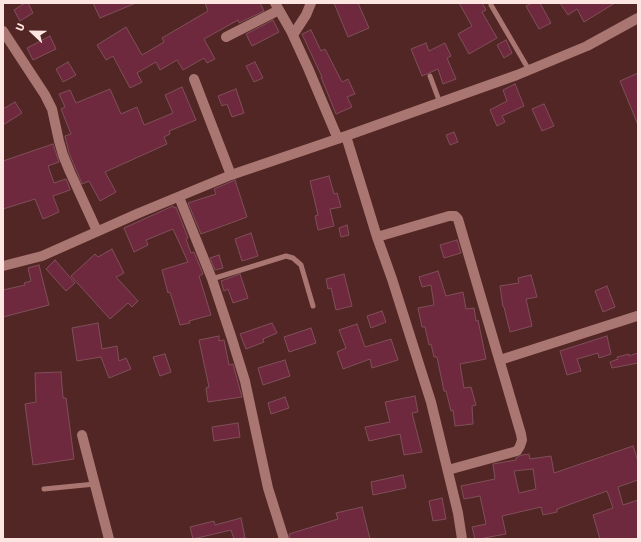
<!DOCTYPE html>
<html>
<head>
<meta charset="utf-8">
<style>
  body { margin:0 }
  #map { position:relative; width:641px; height:542px; overflow:hidden; background:#522624; font-family:Signika,sans-serif }
  canvas { display:block }
  .frame { position:absolute; inset:0; border:4px solid #fde5e2; pointer-events:none }
  .north { position:absolute; left:12px; top:12px; width:40px; height:40px; -webkit-text-stroke:3px #522624; paint-order:stroke; rotate:292deg; font-size:11px; font-weight:700; line-height:16px; text-align:center; color:#fde5e2 }
  .north::after { content:''; display:block; margin:auto; width:14px; height:18px; background:#fde5e2; clip-path:polygon(50% 0,100% 100%,50% 72%,0 100%) }
</style>
</head>
<body>
<div id="map">
<canvas width="641" height="542"></canvas>
<div class="frame"></div>
<div class="north">U</div>
</div>
<script>
const ctx = document.querySelector('canvas').getContext('2d');
ctx.lineJoin = 'round';
function fill(path, color) {
  ctx.fillStyle = color;
  ctx.fill(path, 'evenodd');
}
function toPath(rows) {
  const path = new Path2D();
  for (const r of rows) {
    path.moveTo(r[0], r[1]);
    for (let i = 2; i < r.length; i += 2) path.lineTo(r[i], r[i + 1]);
  }
  return path;
}
function strokePath(path, color, width, dash) {
  ctx.strokeStyle = color;
  ctx.lineWidth = width;
  ctx.lineCap = dash ? 'butt' : 'round';
  ctx.setLineDash(dash || []);
  ctx.stroke(path);
}
const building = toPath([
  [25,3,28,3,33,13,20,21,14,10,25,3],
  [93,3,136,3,100,18,93,3],
  [205,3,260,3,264,11,241,22,239,23,238,20,204,39,215,59,207,63,204,58,183,70,177,60,160,70,156,62,137,73,142,82,130,88,113,56,106,60,97,45,126,27,142,55,164,42,162,38,208,11,205,3],
  [334,3,358,3,369,28,348,37,334,3],
  [459,3,482,3,486,10,482,12,497,38,469,54,458,34,472,26,459,3],
  [532,3,540,3,551,23,539,29,526,6,532,3],
  [560,3,615,3,584,22,577,9,568,15,560,3],
  [273,20,279,32,252,46,246,34,273,20],
  [311,30,321,51,325,49,342,82,348,79,355,94,347,97,352,107,336,114,321,77,322,77,302,34,311,30],
  [50,36,56,49,33,60,27,48,50,36],
  [506,40,512,53,504,58,497,45,506,40],
  [426,43,429,51,445,43,451,56,447,58,456,79,443,84,438,69,422,76,411,49,426,43],
  [68,62,76,75,63,82,56,69,68,62],
  [255,62,263,78,254,82,246,66,255,62],
  [638,73,638,125,620,81,638,73],
  [515,84,524,106,502,116,505,122,497,126,490,110,507,101,503,90,515,84],
  [182,87,196,120,169,131,170,134,164,137,167,144,105,172,116,192,100,201,89,181,82,184,69,153,65,136,71,134,61,109,65,107,59,94,70,90,76,103,110,89,121,114,137,107,144,125,173,113,165,95,182,87],
  [236,89,244,113,232,117,227,104,222,106,218,96,236,89],
  [15,102,22,113,3,125,3,109,15,102],
  [544,104,554,126,542,131,532,109,544,104],
  [454,132,458,142,450,145,446,135,454,132],
  [53,144,59,162,48,166,54,183,66,179,70,189,70,190,53,196,59,212,43,219,35,199,3,209,3,161,53,144],
  [329,176,334,194,337,193,341,207,330,209,334,226,318,230,315,216,318,215,310,181,329,176],
  [235,180,247,217,201,234,188,203,216,194,214,189,235,180],
  [173,206,174,208,176,207,188,238,186,239,191,253,194,252,203,274,199,276,211,315,189,321,190,323,180,325,170,292,168,293,162,270,188,262,173,229,146,240,148,245,134,252,124,228,173,206],
  [347,225,349,235,341,237,339,228,347,225],
  [251,233,258,256,242,261,235,239,251,233],
  [457,240,461,253,444,258,440,245,457,240],
  [112,249,124,273,116,277,138,301,132,307,128,303,110,319,71,276,95,254,98,257,112,249],
  [219,255,223,268,215,270,210,258,219,255],
  [55,260,75,283,66,291,46,269,55,260],
  [39,265,49,305,3,317,3,290,25,285,24,283,31,281,28,268,39,265],
  [438,271,446,296,463,292,466,309,474,308,476,321,478,320,486,359,460,364,464,388,471,387,476,405,472,406,473,424,455,426,453,410,451,411,446,391,444,391,437,357,434,357,431,344,429,345,425,327,422,327,418,308,434,305,431,285,422,287,419,277,438,271],
  [240,274,248,298,233,303,228,289,224,291,221,281,240,274],
  [344,274,352,306,336,310,331,288,328,289,326,279,344,274],
  [531,275,537,297,526,299,532,326,510,332,504,307,503,307,500,286,519,283,518,278,531,275],
  [607,286,615,307,603,312,595,291,607,286],
  [382,311,386,322,371,328,367,316,382,311],
  [98,323,102,349,117,346,119,361,126,358,131,369,109,378,101,357,77,361,72,328,98,323],
  [272,323,277,333,263,339,264,342,246,349,240,334,272,323],
  [357,324,365,347,391,339,398,360,372,368,370,359,343,369,337,352,346,348,339,330,357,324],
  [311,328,316,343,289,352,284,337,311,328],
  [219,336,219,341,224,340,229,365,233,364,242,397,208,402,206,388,209,387,199,340,219,336],
  [607,336,611,354,599,358,598,353,577,359,581,371,567,375,560,351,607,336],
  [638,353,638,363,612,368,610,362,618,359,617,357,629,354,629,356,638,353],
  [165,354,171,372,160,376,153,357,165,354],
  [285,360,290,376,263,385,258,368,285,360],
  [61,372,63,398,66,398,74,459,33,465,25,404,36,402,35,373,61,372],
  [415,396,418,412,412,413,422,452,404,455,400,434,369,441,365,427,390,422,385,402,415,396],
  [285,397,289,408,271,414,268,403,285,397],
  [238,423,240,437,214,441,212,427,238,423],
  [633,446,638,461,638,480,618,487,623,505,638,500,638,539,600,539,593,515,613,508,607,491,557,509,557,512,543,515,541,507,502,516,506,534,484,538,484,539,475,539,472,527,486,524,480,496,464,499,461,486,495,479,493,464,516,460,516,458,522,455,529,454,530,459,551,456,554,473,633,446],
  [533,469,536,489,519,493,514,471,533,469],
  [403,475,406,488,373,495,371,482,403,475],
  [442,498,446,519,433,521,429,501,442,498],
  [362,507,370,539,290,539,289,534,338,519,336,513,362,507],
  [241,518,245,538,234,539,231,530,193,539,190,527,214,521,215,525,241,518]
]);
fill(building, '#6f293e');
strokePath(building, '#7f4f5a', 1);
strokePath(toPath([
  [491,5,529,70],
  [430,76,440,103],
  [212,279,286,256,293,258,301,265,313,306],
  [44,489,95,484]
]), '#aa7671', 5);
strokePath(toPath([
  [275,3,291,31,308,68,338,139],
  [3,31,45,95,52,109,59,141,63,155,70,172,97,231],
  [293,35,306,15,311,3],
  [226,37,279,10],
  [194,79,231,175],
  [346,136,377,237,392,279,431,402,458,513,462,539],
  [179,197,212,279,231,336,245,381,268,488,284,539],
  [377,237,449,216,455,216,458,219,521,434,522,440,520,446,517,451,448,470],
  [3,266,42,256,139,213,231,175,346,136,517,75,587,46,638,18],
  [500,360,637,316],
  [82,435,109,539]
]), '#aa7671', 10);
</script>
</body>
</html>
